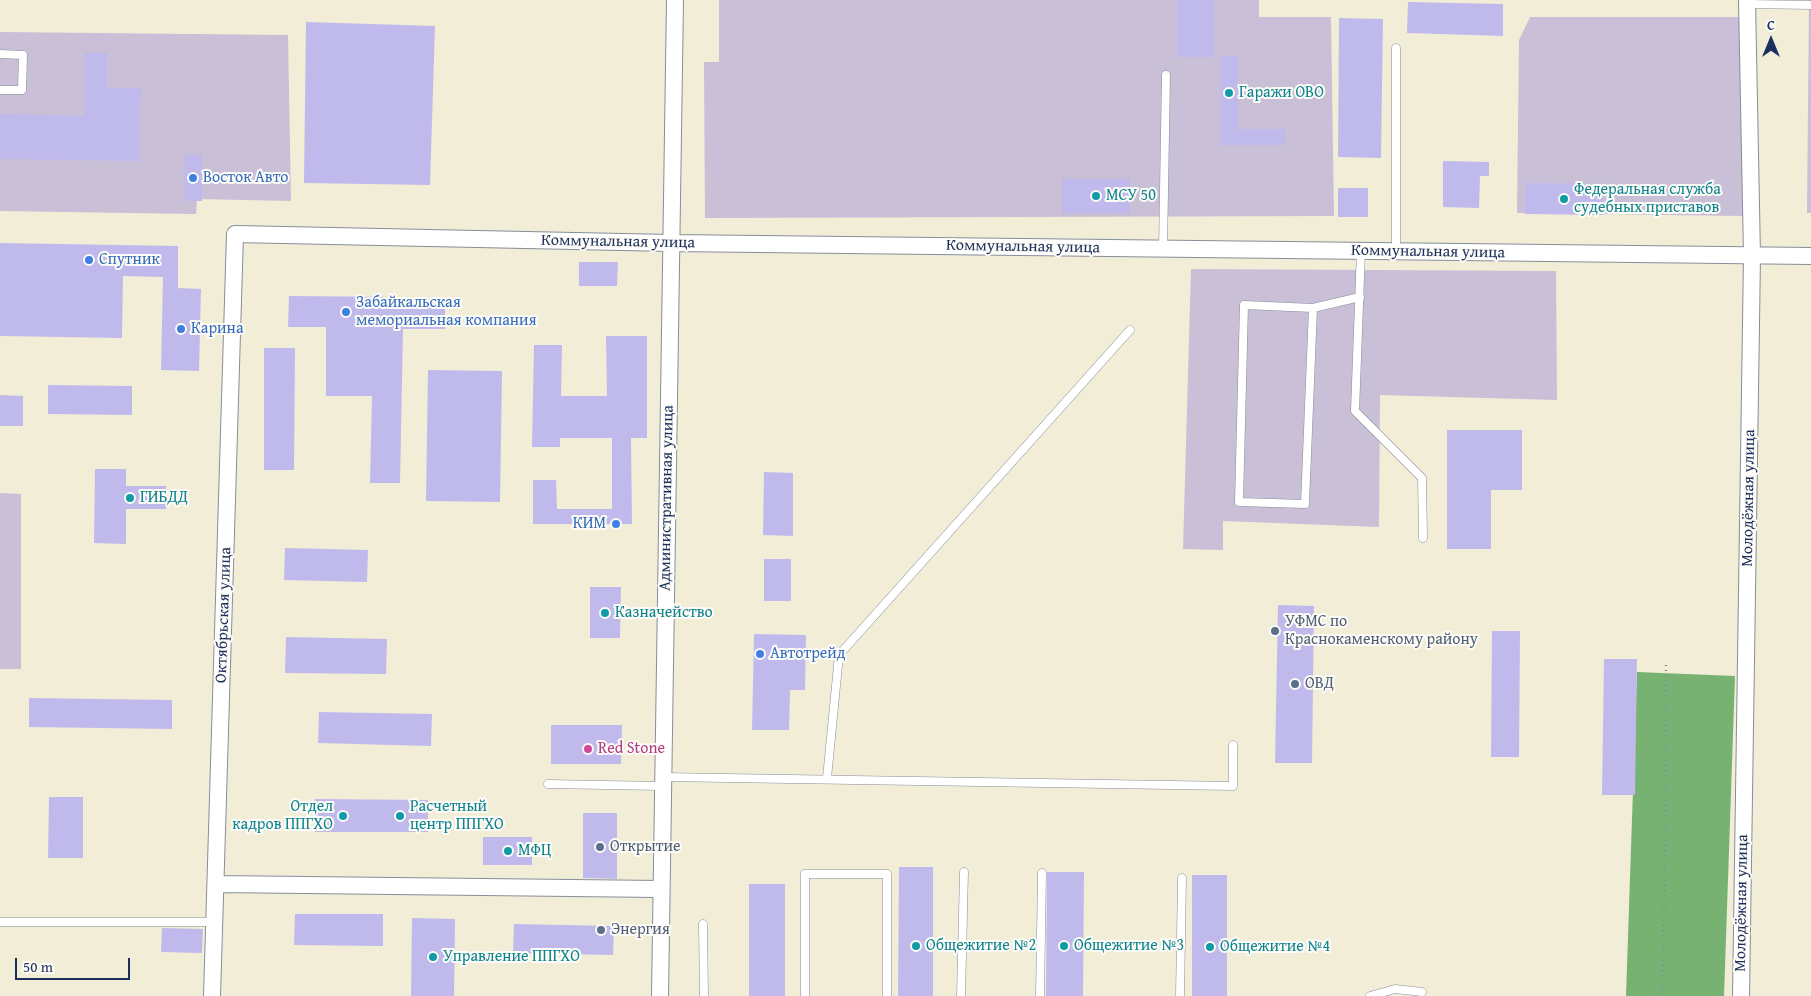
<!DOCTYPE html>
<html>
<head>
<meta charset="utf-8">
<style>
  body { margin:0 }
  #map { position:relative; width:1811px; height:996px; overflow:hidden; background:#f2edd7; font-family:"Gentium Book Plus",serif }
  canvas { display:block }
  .north { position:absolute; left:1746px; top:15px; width:50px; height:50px; -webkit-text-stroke:4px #fdfcf7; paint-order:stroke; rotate:0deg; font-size:14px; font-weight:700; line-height:20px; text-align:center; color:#1b2f5e }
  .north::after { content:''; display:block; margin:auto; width:18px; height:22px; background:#1b2f5e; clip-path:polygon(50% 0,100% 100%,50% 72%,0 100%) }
  .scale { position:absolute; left:15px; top:958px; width:115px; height:22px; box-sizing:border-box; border:2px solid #1b2f5e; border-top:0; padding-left:6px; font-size:15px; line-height:18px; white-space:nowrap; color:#1b2f5e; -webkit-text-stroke:4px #fdfcf7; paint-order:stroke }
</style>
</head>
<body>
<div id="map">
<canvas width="1811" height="996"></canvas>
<div class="north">С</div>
<div class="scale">50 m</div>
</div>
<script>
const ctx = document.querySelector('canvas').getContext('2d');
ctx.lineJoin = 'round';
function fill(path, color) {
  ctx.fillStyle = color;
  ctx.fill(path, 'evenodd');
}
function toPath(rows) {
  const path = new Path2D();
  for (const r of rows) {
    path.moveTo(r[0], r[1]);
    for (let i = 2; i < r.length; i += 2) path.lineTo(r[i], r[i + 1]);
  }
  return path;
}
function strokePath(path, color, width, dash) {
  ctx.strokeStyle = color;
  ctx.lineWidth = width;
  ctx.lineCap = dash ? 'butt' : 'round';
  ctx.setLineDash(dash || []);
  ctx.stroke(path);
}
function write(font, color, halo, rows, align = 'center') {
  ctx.font = font + ' "Gentium Book Plus",serif';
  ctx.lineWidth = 4;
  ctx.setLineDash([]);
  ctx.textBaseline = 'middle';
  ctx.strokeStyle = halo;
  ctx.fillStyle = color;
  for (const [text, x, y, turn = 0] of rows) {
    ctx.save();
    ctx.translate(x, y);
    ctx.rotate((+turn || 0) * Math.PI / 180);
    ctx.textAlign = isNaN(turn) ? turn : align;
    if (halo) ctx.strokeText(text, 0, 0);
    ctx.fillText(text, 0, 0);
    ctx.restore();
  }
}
fill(toPath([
  [719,0,1259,0,1259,17,1331,17,1334,216,705,218,704,62,719,62],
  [1809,0,1811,0,1811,213,1807,213],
  [1530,17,1747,17,1744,216,1517,213,1519,40],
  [0,32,288,35,291,201,197,199,196,214,0,211],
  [1191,269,1556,271,1557,400,1380,395,1379,527,1223,521,1223,550,1183,549],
  [0,493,21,494,21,669,0,669]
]), '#c9bfd7');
fill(toPath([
  [1637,672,1735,676,1724,996,1626,996]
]), '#77b272');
fill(toPath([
  [1177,0,1214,0,1214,57,1177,57],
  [1408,2,1503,4,1503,36,1407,33],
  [1339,18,1383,19,1381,158,1338,157],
  [306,22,435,26,430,185,304,183],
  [85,53,107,53,107,88,141,88,139,161,0,159,0,114,84,116],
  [1220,56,1238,56,1238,129,1285,129,1285,145,1220,145],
  [184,155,202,155,202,201,185,201],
  [1443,161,1489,162,1489,176,1480,176,1479,208,1443,207],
  [1062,179,1130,179,1130,213,1062,213],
  [1526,183,1603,184,1603,215,1525,214],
  [1338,188,1368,188,1368,217,1338,217],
  [0,243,178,246,178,288,201,289,199,371,161,370,163,277,123,276,122,338,0,336],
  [579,262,618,262,617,286,579,286],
  [289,296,403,297,403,301,445,301,445,329,403,329,400,483,370,483,372,396,326,396,326,327,288,327],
  [606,336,647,336,647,438,631,438,632,524,533,524,533,480,556,480,557,509,612,509,612,438,560,438,560,447,532,447,534,345,562,345,561,396,607,396],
  [264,348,295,348,294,470,264,470],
  [428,370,502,371,500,502,426,501],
  [48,385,132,386,132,415,48,414],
  [0,395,23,396,23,426,0,426],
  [1447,430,1522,430,1522,490,1491,490,1491,549,1447,549],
  [95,469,126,469,126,486,166,486,166,509,126,509,126,544,94,543],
  [764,472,793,473,793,536,763,535],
  [285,548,368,550,367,582,284,580],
  [764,559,791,559,791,601,764,601],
  [590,587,621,587,620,638,590,638],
  [1278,605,1314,606,1312,763,1275,763],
  [1492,631,1520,631,1519,757,1491,757],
  [754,634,806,635,805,690,790,690,789,730,752,730],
  [286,637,387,639,386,674,285,673],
  [1604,659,1637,659,1635,795,1602,795],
  [29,698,172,700,172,729,29,727],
  [319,712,432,714,431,746,318,743],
  [551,725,622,725,621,764,551,764],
  [49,797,83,797,83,858,48,858],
  [315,799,428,800,428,832,315,832],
  [583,813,617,813,617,879,583,878],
  [483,837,532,837,532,865,483,865],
  [899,867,933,867,933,996,898,996],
  [1047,872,1084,872,1083,996,1046,996],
  [1192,875,1227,875,1227,996,1192,996],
  [749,884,785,884,785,996,749,996],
  [295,914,383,914,383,946,294,945],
  [412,918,455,919,454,996,411,996],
  [514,924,614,926,613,955,513,953],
  [162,928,203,929,202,953,161,952]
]), '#c0baec');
const lane = toPath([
  [1747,4,1811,5],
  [1396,48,1396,251],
  [0,54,23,55,22,90,0,90],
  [1163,249,1166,75],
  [1361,251,1355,411,1422,478,1423,538],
  [1313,308,1244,305,1239,502,1305,504,1313,308,1360,297],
  [663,777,1233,786,1233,745],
  [827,778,839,655,1130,330],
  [548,784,662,786],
  [0,922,215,922],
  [703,924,704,996],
  [805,996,805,874,887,874,887,996],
  [961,996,964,872],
  [1040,996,1042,873],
  [1180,996,1182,878],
  [1370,996,1395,989,1422,992]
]);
const street = toPath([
  [217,884,660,889],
  [212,996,235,234,671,243,1811,256],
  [660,996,675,0],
  [1741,996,1752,256,1747,0]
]);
strokePath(lane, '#868e9a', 9);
strokePath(street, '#868e9a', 18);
strokePath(toPath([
  [1662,996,1666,820,1666,662]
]), '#868e9a', 2.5, [1, 4]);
strokePath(lane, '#fff', 8);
strokePath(street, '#fff', 16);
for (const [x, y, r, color] of [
  [1229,93,5,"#0f9aa8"],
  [193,178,5,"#3f7fe0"],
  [1096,196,5,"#0f9aa8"],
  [1564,199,5,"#0f9aa8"],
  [89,260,5,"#3f7fe0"],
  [346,312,5,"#3f7fe0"],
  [181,329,5,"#3f7fe0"],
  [130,498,5,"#0f9aa8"],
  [616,524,5,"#3f7fe0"],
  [605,613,5,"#0f9aa8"],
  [1275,631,5,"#5c6f8a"],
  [760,654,5,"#3f7fe0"],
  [1295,684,5,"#5c6f8a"],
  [588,749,5,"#d1479c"],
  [343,816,5,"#0f9aa8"],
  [400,816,5,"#0f9aa8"],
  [600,847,5,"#5c6f8a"],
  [508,851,5,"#0f9aa8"],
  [601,930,5,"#5c6f8a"],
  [916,946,5,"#0f9aa8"],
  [1064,946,5,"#0f9aa8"],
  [1210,947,5,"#0f9aa8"],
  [433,957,5,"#0f9aa8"]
]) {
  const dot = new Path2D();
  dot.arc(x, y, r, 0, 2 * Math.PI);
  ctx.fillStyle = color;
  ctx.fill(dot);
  strokePath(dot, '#fdfcf7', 2);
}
write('16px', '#0d838f', '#fdfcf7', [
  ["Гаражи ОВО",1239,93],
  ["Федеральная служба",1574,190],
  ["судебных приставов",1574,208],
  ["МСУ 50",1106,196],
  ["ГИБДД",140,498],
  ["Казначейство",615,613],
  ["Отдел",333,807,"right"],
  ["кадров ППГХО",333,825,"right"],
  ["Расчетный",410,807],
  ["центр ППГХО",410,825],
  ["МФЦ",518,851],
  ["Общежитие №2",926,946],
  ["Общежитие №3",1074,946],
  ["Общежитие №4",1220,947],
  ["Управление ППГХО",443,957]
], 'left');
write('16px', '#366cbe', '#fdfcf7', [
  ["Восток Авто",203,178],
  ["Спутник",99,260],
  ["Забайкальская",356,303],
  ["мемориальная компания",356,321],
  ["Карина",191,329],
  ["КИМ",606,524,"right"],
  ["Автотрейд",770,654]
], 'left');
write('16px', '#1b2f5e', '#fdfcf7', [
  ["Коммунальная улица",618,242,1],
  ["Коммунальная улица",1023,247,1],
  ["Коммунальная улица",1428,252,1],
  ["Административная улица",667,498,-89],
  ["Молодёжная улица",1749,498,-89],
  ["Октябрьская улица",224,615,-88],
  ["Молодёжная улица",1742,903,-89]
]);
write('16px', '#4e5e75', '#fdfcf7', [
  ["УФМС по",1285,622],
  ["Краснокаменскому району",1285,640],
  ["ОВД",1305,684],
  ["Открытие",610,847],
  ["Энергия",611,930]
], 'left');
write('16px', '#b23c85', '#fdfcf7', [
  ["Red Stone",598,749]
], 'left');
</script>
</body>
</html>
